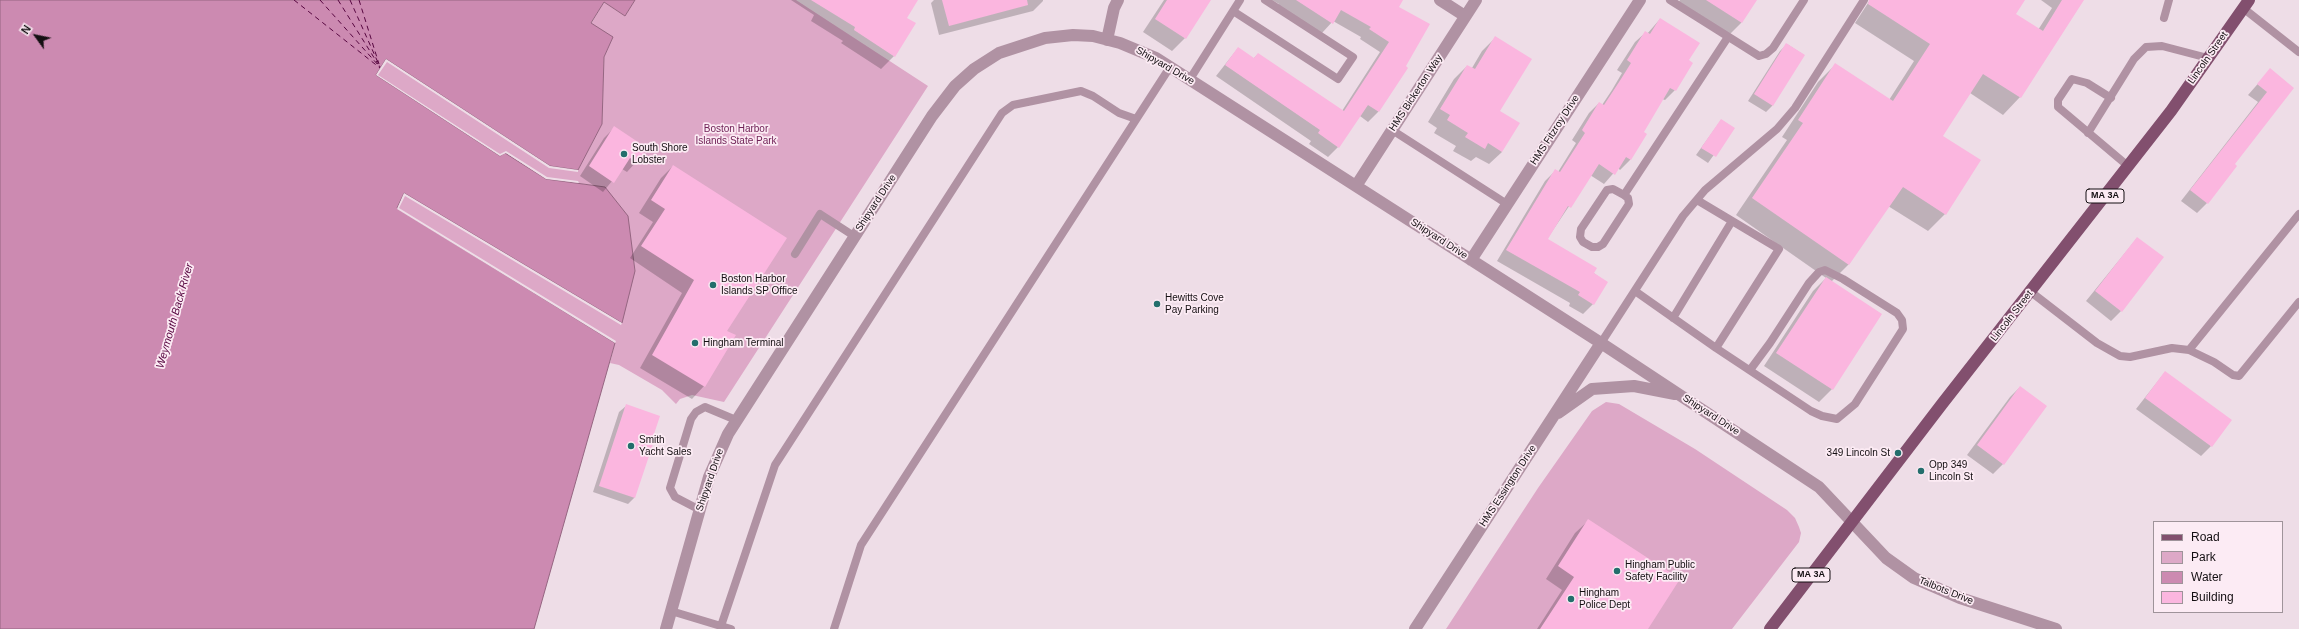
<!DOCTYPE html>
<html>
<head>
<meta charset="utf-8">
<style>
  body { margin:0 }
  #map { position:relative; width:2299px; height:629px; overflow:hidden; background:#eedde7; font-family:Helvetica,sans-serif }
  canvas { display:block }
  .legend { position:absolute; left:2153px; top:521px; width:130px; height:92px; box-sizing:border-box; background:#fcebf4; border:1px solid #9f939a; margin:0; padding:5px 7px; list-style:none; font-size:12px; color:#140f12 }
  .legend li { display:flex; align-items:center; gap:8px; height:20px }
  .legend b { width:20px; border:1px solid #9f939a }
  .north { position:absolute; left:16px; top:16px; width:40px; height:40px; -webkit-text-stroke:3px #fcebf4; paint-order:stroke; rotate:303deg; font-size:11px; font-weight:700; line-height:16px; text-align:center; color:#140f12 }
  .north::after { content:''; display:block; margin:auto; width:14px; height:18px; background:#140f12; clip-path:polygon(50% 0,100% 100%,50% 72%,0 100%) }
</style>
</head>
<body>
<div id="map">
<canvas width="2299" height="629"></canvas>
<ul class="legend">
<li><b style="height:5px;background:#824f6e"></b>Road</li>
<li><b style="height:11px;background:#dda8c7"></b>Park</li>
<li><b style="height:11px;background:#cc8ab1"></b>Water</li>
<li><b style="height:11px;background:#fbb6df"></b>Building</li>
</ul>
<div class="north">N</div>
</div>
<script>
const ctx = document.querySelector('canvas').getContext('2d');
ctx.lineJoin = 'round';
function fill(path, color) {
  ctx.fillStyle = color;
  ctx.fill(path, 'evenodd');
}
function toPath(rows) {
  const path = new Path2D();
  for (const r of rows) {
    path.moveTo(r[0], r[1]);
    for (let i = 2; i < r.length; i += 2) path.lineTo(r[i], r[i + 1]);
  }
  return path;
}
function strokePath(path, color, width, dash) {
  ctx.strokeStyle = color;
  ctx.lineWidth = width;
  ctx.lineCap = dash ? 'butt' : 'round';
  ctx.setLineDash(dash || []);
  ctx.stroke(path);
}
function write(font, color, halo, rows, align = 'center') {
  ctx.font = font + ' Helvetica,sans-serif';
  ctx.lineWidth = 3.5;
  ctx.setLineDash([]);
  ctx.textBaseline = 'middle';
  ctx.strokeStyle = halo;
  ctx.fillStyle = color;
  for (const [text, x, y, turn = 0] of rows) {
    ctx.save();
    ctx.translate(x, y);
    ctx.rotate((+turn || 0) * Math.PI / 180);
    ctx.textAlign = isNaN(turn) ? turn : align;
    if (halo) ctx.strokeText(text, 0, 0);
    ctx.fillText(text, 0, 0);
    ctx.restore();
  }
}
fill(toPath([
  [635,0,796,0,928,86,724,402,692,395,680,399,676,404,662,390,619,365,610,363,615,343,397,209,404,193,635,271,633,253,605,187,546,179,506,153,500,156,376,75,386,59,550,166,578,170,602,124,604,57,612,38,591,24,604,2,625,16],
  [1606,402,1619,404,1695,449,1787,510,1795,518,1799,527,1801,533,1799,542,1732,629,1446,629,1538,488,1592,411]
]), '#dda8c7');
const water = toPath([
  [0,0,635,0,625,16,604,2,591,23,613,37,604,57,602,124,578,170,550,166,386,59,376,75,500,156,505,153,546,179,605,187,628,216,635,271,622,323,404,193,397,208,615,343,534,629,0,629,0,0]
]);
fill(water, '#cc8ab1');
strokePath(water, '#956581', 1);
fill(toPath([
  [386,59,550,166,578,170,578,172,549,168,387,62,378,75,500,154,506,151,547,177,578,181,579,183,546,179,506,153,500,156,376,75],
  [404,193,622,323,621,325,405,196,399,208,616,341,615,343,397,209]
]), '#eedde7');
fill(toPath([
  [791,0,916,0,905,18,894,56,881,69,841,43,843,41,811,21,814,15],
  [934,0,1043,0,1043,1,1033,11,939,35,931,3],
  [1164,0,1210,0,1185,38,1172,51,1143,32],
  [1272,0,1392,0,1398,7,1404,67,1407,68,1378,112,1368,122,1360,116,1338,147,1328,157,1309,144,1311,141,1216,76,1238,48,1253,59,1258,54,1342,111,1380,52,1360,39,1361,37,1333,21,1322,33,1275,10,1279,4],
  [1680,0,1755,0,1741,23,1728,36,1678,3],
  [1870,0,2023,0,2014,14,2038,30,2052,8,2041,0,2083,0,2020,97,2003,115,1970,93,1942,136,1945,214,1928,231,1888,206,1849,264,1831,282,1881,314,1832,389,1819,402,1764,366,1813,291,1826,278,1736,215,1787,140,1782,137,1818,82,1835,65,1889,100,1914,61,1855,23],
  [1660,19,1688,61,1675,90,1665,100,1662,99,1642,132,1646,134,1630,160,1620,170,1618,168,1604,184,1590,175,1547,239,1606,282,1593,304,1583,314,1569,306,1570,303,1497,261,1545,181,1555,171,1558,172,1576,143,1572,140,1589,113,1599,103,1602,105,1612,90,1622,73,1617,70,1635,42,1645,33,1647,34],
  [1495,38,1502,152,1489,164,1476,157,1471,161,1453,151,1456,146,1434,133,1437,128,1428,122,1454,79,1467,66,1472,68,1482,51],
  [1787,44,1804,55,1772,106,1766,112,1748,101,1780,51],
  [2270,70,2293,88,2234,164,2207,203,2197,213,2181,201,2258,102,2248,95],
  [1721,120,1733,128,1708,163,1696,155],
  [614,128,645,148,636,162,627,172,622,169,603,192,580,176,604,138],
  [673,166,725,332,704,386,692,399,640,368,682,293,630,258,653,222,639,213,661,178],
  [2137,238,2121,311,2111,321,2086,301],
  [2165,372,2211,446,2201,456,2136,409],
  [2020,387,2003,464,1993,474,1967,455,2010,397],
  [626,406,635,497,628,504,593,492,619,412],
  [1588,521,1647,629,1537,629,1562,590,1546,579,1575,533]
]), '#0003');
strokePath(toPath([
  [294,0,380,68],
  [320,0,379,66],
  [338,0,378,64],
  [350,0,380,67],
  [359,0,379,64]
]), '#570640', 1, [5, 4]);
fill(toPath([
  [811,0,918,0,907,18,916,23,895,57,854,30,855,27],
  [942,0,1027,0,1028,5,949,26],
  [1167,0,1211,0,1186,39,1155,19],
  [1296,0,1403,0,1399,7,1430,24,1406,66,1408,68,1379,112,1368,105,1339,148,1318,133,1320,130,1225,65,1238,47,1254,58,1258,53,1344,111,1389,42,1369,29,1371,27,1341,10,1333,24],
  [1706,0,1757,0,1742,23],
  [1869,0,2025,0,2016,14,2043,31,2062,0,2084,0,2021,98,1983,74,1943,136,1981,160,1946,215,1903,187,1849,265,1752,198,1803,123,1798,120,1835,63,1893,101,1930,44,1868,4],
  [1660,18,1700,43,1689,60,1693,63,1676,91,1670,88,1644,132,1647,134,1631,160,1626,157,1615,175,1599,164,1571,208,1568,206,1548,239,1597,268,1594,273,1608,282,1594,305,1578,295,1580,292,1506,250,1555,169,1560,172,1585,133,1582,130,1599,102,1604,105,1621,79,1631,63,1627,60,1645,31,1650,34],
  [1495,36,1532,59,1500,111,1520,123,1502,152,1488,143,1485,149,1465,137,1468,133,1447,120,1450,115,1440,109,1467,65,1475,69],
  [1786,43,1805,55,1773,106,1754,94],
  [2270,68,2294,88,2235,164,2237,166,2208,204,2190,190,2267,92,2257,84],
  [1721,119,1735,128,1716,157,1701,148],
  [614,126,647,148,637,162,630,158,614,183,589,166],
  [673,165,787,238,727,331,736,335,705,387,652,355,694,280,641,246,665,209,651,200],
  [2137,237,2164,257,2122,312,2095,291],
  [1826,277,1882,314,1833,390,1776,353],
  [2165,371,2232,420,2212,447,2145,398],
  [2020,386,2047,406,2004,465,1977,445],
  [626,404,660,416,653,437,655,438,635,498,599,486],
  [1588,519,1680,579,1648,629,1540,629,1574,577,1558,566]
]), '#fbb6df');
strokePath(toPath([
  [1670,0,1759,56,1766,54,1773,48,1804,0],
  [2243,8,2299,52],
  [1233,11,1338,79,1353,57,1265,0],
  [2164,18,2169,0],
  [1190,79,1240,0],
  [2111,98,2087,83,2072,79,2058,100,2058,107,2128,166],
  [1392,130,1507,204],
  [2088,133,2134,59,2146,47,2162,46,2208,58],
  [1624,195,1628,198,1629,204,1603,244,1598,247,1592,247,1583,242,1580,237,1581,229,1607,190,1613,189,1624,195,1728,37],
  [795,254,820,214,854,236],
  [1635,291,1716,348,1779,249,1697,200],
  [2031,292,2097,343,2120,356,2130,357,2172,348,2189,350,2214,362,2233,375,2239,376,2299,302],
  [1673,318,1732,221],
  [1601,343,1683,216,1705,190,1777,129,1795,108,1864,0],
  [1716,348,1811,411,1822,416,1837,419,1855,404,1903,329,1902,320,1897,313,1843,279,1825,270,1819,272,1809,283,1770,343,1750,370],
  [2189,350,2299,214],
  [700,510,675,497,670,488,691,419,696,412,705,407,736,420],
  [671,611,731,629],
  [721,626,775,465,1002,113,1013,105,1081,91,1093,96,1119,113,1136,119],
  [834,629,861,545,1170,67]
]), '#b092a3', 8);
strokePath(toPath([
  [1440,0,1465,16],
  [1107,40,1114,8,1118,0],
  [1356,186,1476,0],
  [1471,260,1640,0],
  [1558,413,1592,389,1634,386,1675,394],
  [666,629,709,477,728,434,932,116,955,86,974,69,999,53,1045,38,1073,35,1093,36,1120,43,1156,58,1601,343,1819,487,1886,558,1914,578,1960,598,2056,629],
  [1415,629,1601,343]
]), '#b092a3', 12);
strokePath(toPath([
  [1770,629,1942,404,2171,111,2249,0]
]), '#824f6e', 12);
for (const [x, y, r, color] of [
  [624,154,4,"#236e6c"],
  [713,285,4,"#236e6c"],
  [1157,304,4,"#236e6c"],
  [695,343,4,"#236e6c"],
  [631,446,4,"#236e6c"],
  [1898,453,4,"#236e6c"],
  [1921,471,4,"#236e6c"],
  [1617,571,4,"#236e6c"],
  [1571,599,4,"#236e6c"]
]) {
  const dot = new Path2D();
  dot.arc(x, y, r, 0, 2 * Math.PI);
  ctx.fillStyle = color;
  ctx.fill(dot);
  strokePath(dot, '#fcebf4', 1.5);
}
for (const [x, y, w] of [
  [2105,196,38],
  [1811,575,38]
]) {
  const box = new Path2D();
  box.roundRect(x - w / 2, y - 7, w, 14, 3);
  ctx.fillStyle = '#fcebf4';
  ctx.fill(box);
  strokePath(box, '#140f12', 1);
}
write('bold 9px', '#140f12', null, [
  ["MA 3A",2105,196],
  ["MA 3A",1811,575]
]);
write('10px', '#140f12', '#fcebf4', [
  ["Lincoln Street",2208,58,-55],
  ["Shipyard Drive",1165,66,30],
  ["HMS Bickerton Way",1416,93,-57],
  ["HMS Fitzroy Drive",1555,130,-57],
  ["Shipyard Drive",876,203,-57],
  ["Shipyard Drive",1439,239,33],
  ["Lincoln Street",2012,316,-52],
  ["Shipyard Drive",1711,415,33],
  ["Shipyard Drive",710,480,-71],
  ["HMS Essington Drive",1508,486,-57],
  ["Talbots Drive",1946,591,22]
]);
write('10px', '#702257', '#fcebf4', [
  ["Boston Harbor",736,129],
  ["Islands State Park",736,141]
]);
write('10px', '#140f12', '#fcebf4', [
  ["South Shore",632,148],
  ["Lobster",632,160],
  ["Boston Harbor",721,279],
  ["Islands SP Office",721,291],
  ["Hewitts Cove",1165,298],
  ["Pay Parking",1165,310],
  ["Hingham Terminal",703,343],
  ["Smith",639,440],
  ["Yacht Sales",639,452],
  ["349 Lincoln St",1890,453,"right"],
  ["Opp 349",1929,465],
  ["Lincoln St",1929,477],
  ["Hingham Public",1625,565],
  ["Safety Facility",1625,577],
  ["Hingham",1579,593],
  ["Police Dept",1579,605]
], 'left');
write('italic 11px', '#570640', '#fcebf4', [
  ["Weymouth Back River",175,316,-74]
]);
</script>
</body>
</html>
